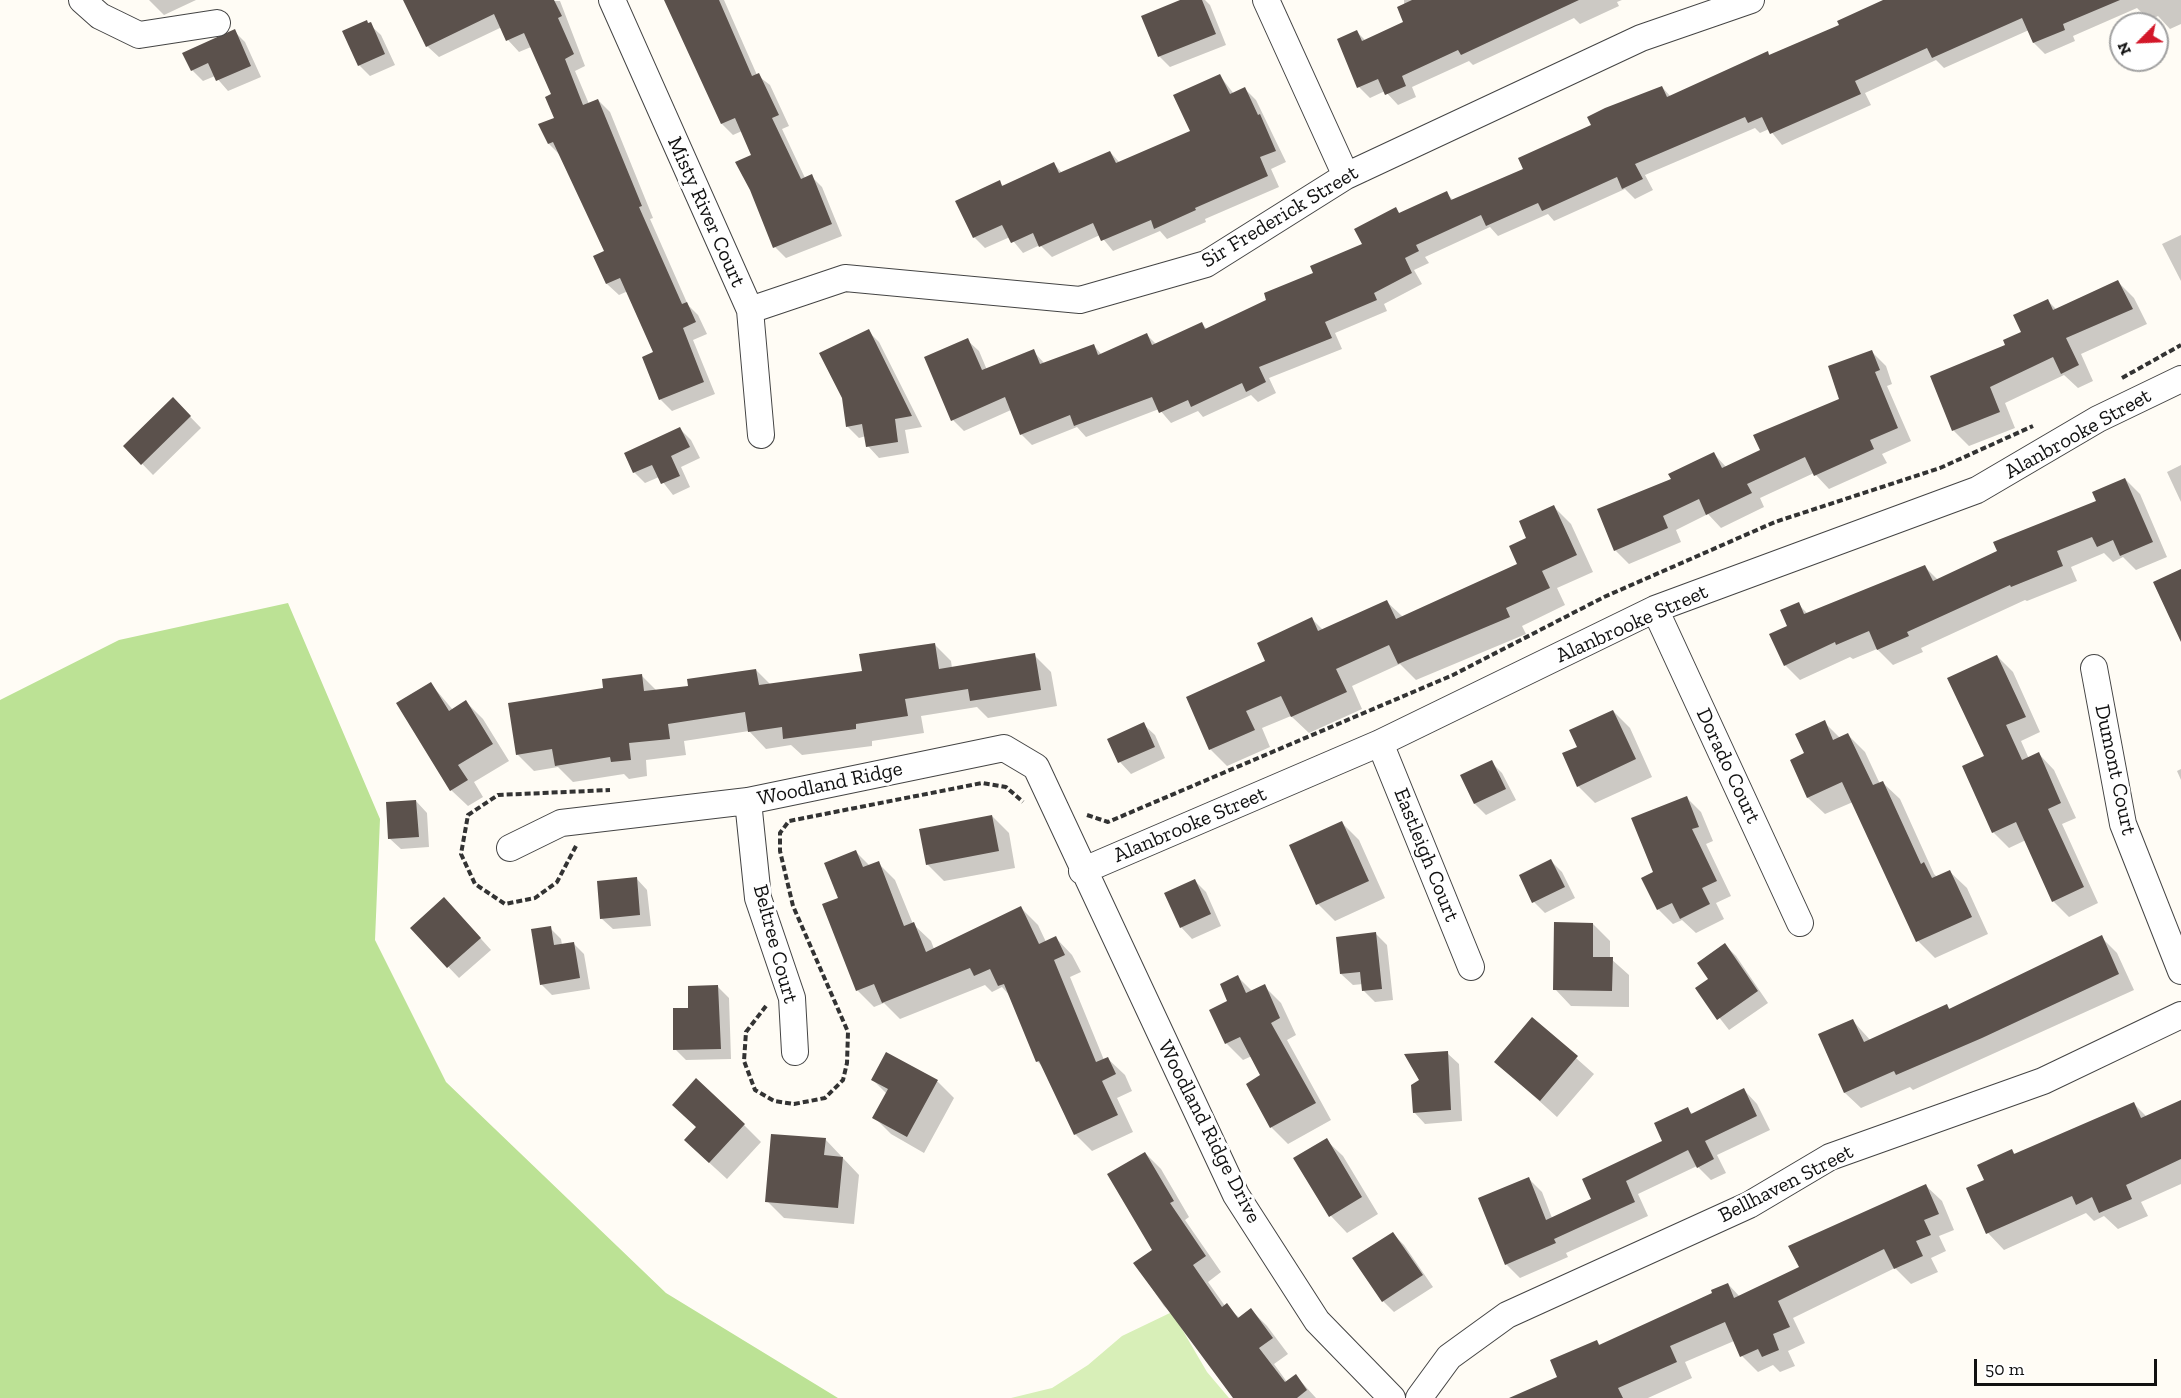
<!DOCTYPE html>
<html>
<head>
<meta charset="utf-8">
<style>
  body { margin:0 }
  #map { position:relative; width:2181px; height:1398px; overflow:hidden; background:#fffcf5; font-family:"Zilla Slab",serif }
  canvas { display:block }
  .north { position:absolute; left:2109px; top:12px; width:60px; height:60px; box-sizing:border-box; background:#fff; border:2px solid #a0a0a0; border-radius:50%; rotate:246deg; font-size:16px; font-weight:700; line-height:24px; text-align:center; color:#111 }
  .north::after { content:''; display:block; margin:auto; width:21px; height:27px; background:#d31729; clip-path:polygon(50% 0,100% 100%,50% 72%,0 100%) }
  .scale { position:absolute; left:1974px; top:1359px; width:183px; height:27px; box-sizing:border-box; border:3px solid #111; border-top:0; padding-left:8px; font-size:18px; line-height:21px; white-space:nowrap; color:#111; -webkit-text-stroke:4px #fff; paint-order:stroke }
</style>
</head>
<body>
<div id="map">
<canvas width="2181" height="1398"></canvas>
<div class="north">N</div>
<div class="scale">50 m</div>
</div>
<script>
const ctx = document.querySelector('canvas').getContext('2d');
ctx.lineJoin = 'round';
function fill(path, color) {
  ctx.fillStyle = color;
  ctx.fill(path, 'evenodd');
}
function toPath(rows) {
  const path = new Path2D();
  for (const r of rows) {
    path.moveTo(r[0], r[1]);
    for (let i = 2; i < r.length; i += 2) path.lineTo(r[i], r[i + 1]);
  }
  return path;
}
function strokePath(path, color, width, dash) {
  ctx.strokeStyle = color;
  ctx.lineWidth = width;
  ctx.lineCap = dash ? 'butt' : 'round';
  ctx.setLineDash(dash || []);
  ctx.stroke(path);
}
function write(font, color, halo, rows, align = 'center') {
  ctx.font = font + ' "Zilla Slab",serif';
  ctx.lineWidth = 6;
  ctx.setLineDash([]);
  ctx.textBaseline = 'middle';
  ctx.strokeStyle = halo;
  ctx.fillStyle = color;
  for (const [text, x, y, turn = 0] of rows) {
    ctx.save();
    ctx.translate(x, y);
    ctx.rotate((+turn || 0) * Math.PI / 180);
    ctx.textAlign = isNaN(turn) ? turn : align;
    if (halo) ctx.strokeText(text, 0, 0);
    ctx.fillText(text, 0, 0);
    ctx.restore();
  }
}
fill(toPath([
  [1172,1312,1207,1372,1229,1398,1011,1398,1052,1388,1088,1365,1122,1336]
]), '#d8efb8');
fill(toPath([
  [288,603,380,819,375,940,446,1082,666,1293,838,1398,0,1398,0,700,119,640]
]), '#bce295');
fill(toPath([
  [149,0,196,0,164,15],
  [405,0,560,1,585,66,575,71,589,104,598,100,610,112,653,218,650,219,688,305,698,315,707,334,693,340,715,394,672,411,660,399,655,353,628,291,619,295,607,284,595,257,606,252,560,155,549,144,556,118,553,95,531,47,519,52,508,40,502,27,439,57,427,46],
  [666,0,724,0,757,75,770,85,789,126,782,129,805,178,811,176,822,187,842,236,786,258,775,247,753,156,742,131,733,135,722,124],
  [1184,0,1205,0,1210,5,1226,45,1170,67,1159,56],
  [1404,0,1622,0,1617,2,1619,6,1580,24,1574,18,1473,65,1469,61,1412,87,1416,97,1398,105,1385,91,1370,98,1359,87,1357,32,1366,41,1405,22],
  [1887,0,2181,0,2181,24,2170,29,2158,16,2149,20,2137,8,2073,36,2075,41,2045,54,2034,43,2029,30,1944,68,1936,60,1865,93,1871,105,1782,145,1769,129,1760,133,1755,128,1645,175,1653,190,1635,199,1625,189,1554,221,1548,214,1498,236,1490,227,1425,257,1429,263,1414,270,1422,284,1384,304,1387,311,1335,333,1342,349,1269,378,1276,393,1258,402,1251,395,1203,417,1198,411,1171,423,1159,409,1086,437,1077,427,1032,445,1021,434,1011,410,964,431,953,420,967,340,979,351,987,370,1033,351,1045,364,1094,346,1102,355,1146,334,1156,344,1202,324,1207,329,1268,301,1364,245,1395,209,1400,214,1446,193,1454,201,1525,169,1593,126,1662,87,1671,97,1767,53,1771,56,1841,26],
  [369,24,381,35,395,65,370,76,359,65],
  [234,31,245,42,261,77,228,91,215,76,203,81,192,70],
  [1220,76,1234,94,1245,89,1256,100,1286,162,1271,169,1279,187,1205,219,1206,222,1167,239,1160,231,1113,251,1100,235,1052,257,1040,245,1023,253,1010,237,985,248,974,237,999,182,1004,187,1054,164,1062,173,1110,152,1120,163,1192,132],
  [2181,235,2181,281,2162,244],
  [2118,282,2134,298,2147,324,2081,354,2093,381,2078,388,2064,375,2005,403,2015,428,1969,446,1954,431,1932,377,2007,346,2023,333,2048,301,2057,310],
  [868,331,879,342,922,427,905,430,909,453,879,458,868,446,866,436,859,438,848,427],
  [1872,352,1886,366,1892,384,1887,386,1911,441,1882,454,1887,463,1829,489,1814,473,1760,498,1764,507,1721,528,1708,514,1676,530,1681,542,1629,564,1615,550,1673,480,1714,454,1727,468,1762,451,1841,400],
  [173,399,201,428,153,475,125,446],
  [680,429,691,440,700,458,681,467,690,487,673,495,659,477,645,483,634,472],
  [2181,465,2181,502,2167,472],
  [2125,479,2140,494,2167,557,2136,570,2123,557,2113,562,2104,553,2071,567,2077,581,2027,601,2025,600,1921,648,1923,652,1893,665,1877,649,1853,659,1850,657,1800,680,1785,665,1789,627,1798,604,1808,614,1925,567,1938,580,2098,502],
  [1554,507,1571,524,1593,572,1557,588,1565,605,1522,626,1526,634,1416,680,1400,664,1352,686,1362,709,1309,733,1291,716,1262,728,1270,747,1227,766,1210,749,1267,662,1312,619,1323,630,1387,602,1403,617,1519,565,1528,538],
  [934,644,951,661,952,668,1034,655,1051,672,1057,706,988,718,977,707,921,716,924,733,872,741,872,746,802,755,791,745,766,749,749,731,684,741,686,755,646,760,647,776,629,779,624,774,573,782,558,767,534,771,517,754,604,690,642,676,657,691,690,687,756,670,771,685,864,672],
  [1997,656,2013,672,2040,732,2021,741,2029,759,2039,754,2054,770,2076,818,2062,824,2098,903,2069,917,2053,901,2026,840,2009,848,1993,832,1986,757],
  [431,684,453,710,466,702,483,719,509,761,474,782,483,797,468,806,451,790],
  [1613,711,1630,728,1652,777,1595,803,1578,786,1579,747],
  [1824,722,1840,738,1848,735,1865,752,1880,784,1883,783,1900,799,1934,874,1937,877,1950,872,1967,888,1988,934,1935,958,1918,941,1853,802,1825,814,1808,798,1791,761,1806,754],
  [1143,724,1155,735,1165,758,1131,774,1120,762,1109,740],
  [1491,762,1502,773,1516,800,1486,815,1475,804,1462,776],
  [2181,769,2181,780,2177,771],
  [1686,797,1701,812,1713,841,1706,844,1731,896,1716,903,1724,919,1696,933,1682,920,1673,924,1658,909,1655,873],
  [416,801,427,813,429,847,401,849,389,838],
  [992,816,1009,833,1015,868,944,881,927,864],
  [1342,823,1359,840,1385,898,1335,921,1318,904],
  [855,851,870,866,878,863,895,880,913,924,931,941,934,949,1021,908,1038,925,1046,942,1056,938,1072,955,1081,972,1070,977,1104,1060,1108,1059,1125,1075,1132,1091,1117,1098,1133,1132,1092,1151,1075,1134,1045,1069,1037,1061,1011,997,1002,987,992,992,985,985,900,1019,884,1003,874,1007,857,990,840,898],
  [1551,861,1562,872,1575,898,1545,913,1534,902],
  [636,878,647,890,651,926,613,929,601,918],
  [1195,881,1206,892,1221,926,1192,939,1181,927],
  [455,910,491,950,459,978,412,929],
  [1593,924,1610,941,1610,958,1629,975,1629,1007,1571,1006,1555,989],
  [550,928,561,939,562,945,573,943,584,954,590,989,552,995,541,984],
  [1376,934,1387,945,1393,1000,1375,1002,1364,991,1363,984,1353,985,1341,974],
  [2101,937,2117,953,2134,990,1913,1090,1910,1087,1861,1108,1845,1093,1820,1035,1853,1021,1871,1041,1947,1006,1951,1010],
  [1725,945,1736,956,1768,1003,1729,1030,1697,989,1710,979],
  [1238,977,1252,991,1264,986,1281,1003,1296,1035,1287,1040,1331,1120,1288,1144,1271,1127,1263,1076,1252,1056,1243,1060,1226,1043,1229,1002],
  [718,987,729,998,731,1059,686,1060,675,1049,690,1009],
  [1532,1019,1594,1074,1557,1117,1496,1062],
  [1447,1053,1459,1064,1462,1121,1425,1124,1414,1112,1421,1080],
  [887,1054,938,1082,954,1098,924,1153,891,1134,874,1117,887,1094,873,1080],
  [1744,1090,1757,1104,1770,1130,1717,1155,1726,1173,1711,1180,1697,1166,1638,1194,1648,1216,1566,1253,1568,1257,1520,1278,1506,1264,1528,1178,1542,1192,1552,1218,1593,1199,1664,1142,1687,1109,1694,1115],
  [2181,1101,2181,1184,2141,1202,2148,1216,2118,1229,2104,1216,2094,1221,2086,1213,2004,1250,1988,1233,1986,1181,2012,1151,2016,1155,2133,1103,2147,1117],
  [744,1125,761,1142,727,1179,703,1157,698,1128],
  [825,1139,859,1175,854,1224,784,1218,767,1201],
  [1326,1140,1343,1156,1378,1214,1347,1233,1331,1216,1296,1159],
  [1145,1153,1161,1169,1189,1217,1185,1220,1221,1272,1208,1282,1225,1306,1240,1318,1251,1310,1267,1326,1288,1354,1274,1364,1287,1382,1296,1376,1316,1398,1235,1398,1179,1320,1164,1306,1135,1263,1154,1250],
  [1925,1185,1942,1201,1954,1230,1939,1236,1946,1251,1931,1258,1938,1272,1911,1284,1895,1268,1793,1318,1805,1343,1788,1351,1795,1366,1780,1372,1773,1365,1758,1372,1742,1356,1734,1341,1685,1362,1692,1378,1648,1398,1512,1398,1559,1378,1597,1342,1601,1346,1714,1294,1728,1284,1740,1297,1801,1268],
  [1393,1234,1404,1245,1433,1287,1394,1312,1383,1301]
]), '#0003');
fill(toPath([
  [403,0,554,0,562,16,558,18,574,54,565,59,583,105,598,99,642,206,639,207,682,304,687,302,696,322,683,328,704,382,659,400,642,357,653,352,620,278,606,284,593,256,604,251,553,142,548,144,538,124,554,118,545,97,551,94,524,33,506,41,494,14,426,47],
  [664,0,719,0,752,76,759,73,779,115,772,118,801,179,812,174,832,224,773,248,750,190,735,162,751,155,735,118,721,124],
  [1180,0,1202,0,1216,34,1158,57,1141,16],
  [1412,0,1579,0,1461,55,1458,50,1402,76,1406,86,1385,95,1378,79,1357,88,1337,39,1357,30,1362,41,1403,22,1397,7],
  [1883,0,2120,0,2063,24,2065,30,2033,43,2022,18,1932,58,1927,48,1855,81,1861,94,1770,134,1762,117,1748,123,1745,117,1635,164,1643,179,1622,189,1617,177,1542,211,1538,203,1486,226,1481,215,1416,245,1419,251,1405,258,1412,273,1374,293,1377,300,1325,322,1332,338,1259,367,1266,382,1246,392,1242,383,1191,407,1188,400,1159,413,1152,397,1074,426,1070,415,1020,435,1005,397,951,421,924,357,968,338,982,370,1034,349,1040,364,1094,344,1098,355,1147,333,1152,345,1202,322,1205,329,1266,300,1264,293,1313,273,1310,266,1362,244,1354,229,1396,207,1399,213,1447,191,1451,200,1523,169,1518,158,1591,125,1587,117,1605,108,1662,86,1667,97,1768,51,1769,55,1839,25,1837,21],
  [367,20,368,23,371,22,385,54,358,66,342,31],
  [235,29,251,66,216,81,208,63,191,71,182,53],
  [1220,74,1230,94,1245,87,1258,115,1260,114,1276,151,1260,157,1268,176,1195,208,1196,210,1154,229,1151,220,1101,241,1093,223,1039,247,1033,233,1011,243,1002,225,973,238,955,201,1000,180,1002,186,1054,162,1059,173,1110,151,1116,163,1190,131,1173,95],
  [2118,280,2133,309,2066,338,2079,365,2061,374,2053,357,1990,387,2000,412,1952,431,1930,376,2005,345,2003,340,2021,332,2013,315,2048,299,2053,310],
  [869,329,912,416,895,419,898,442,866,447,862,424,846,427,842,398,819,353],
  [1872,350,1880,370,1875,372,1898,428,1870,440,1874,449,1814,476,1805,457,1747,484,1752,493,1706,515,1699,499,1663,516,1668,528,1614,551,1597,509,1671,479,1668,474,1714,452,1722,468,1760,450,1753,435,1839,399,1828,366],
  [173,397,191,416,141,465,123,446],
  [680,427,690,447,671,456,680,476,661,484,652,465,633,473,624,453],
  [2125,478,2153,542,2120,556,2113,540,2097,547,2092,537,2057,551,2063,566,2011,587,2010,585,1907,632,1909,636,1877,650,1869,631,1836,645,1835,642,1784,666,1769,634,1787,626,1780,610,1799,602,1804,614,1925,565,1933,581,1997,551,1993,542,2096,501,2092,492],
  [1554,505,1577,555,1542,571,1550,588,1506,608,1510,617,1398,664,1389,645,1336,669,1347,692,1291,717,1281,696,1246,711,1255,730,1209,750,1186,697,1265,661,1257,643,1312,617,1318,631,1387,600,1396,619,1517,564,1509,546,1526,538,1519,521],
  [2181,569,2181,642,2153,582],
  [935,643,939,669,1035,653,1041,690,970,701,968,689,905,699,908,716,856,724,856,729,783,739,782,727,748,732,745,712,668,724,670,739,629,743,631,760,611,762,610,757,555,766,552,749,516,755,508,703,603,688,602,679,642,674,644,691,688,686,687,679,756,669,759,685,862,671,859,654],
  [1997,655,2026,717,2006,725,2022,760,2039,752,2061,803,2048,809,2084,887,2052,902,2016,822,1992,833,1962,766,1984,756,1947,678],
  [431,682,449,711,466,700,493,744,458,765,468,780,450,791,396,703],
  [1613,710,1636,759,1577,787,1562,753,1577,747,1569,730],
  [1825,720,1833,740,1848,733,1873,785,1883,781,1921,864,1924,862,1932,878,1950,870,1972,917,1916,942,1842,782,1807,798,1790,760,1804,753,1795,734],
  [1144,722,1155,747,1118,763,1107,739],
  [1492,760,1506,789,1474,804,1460,775],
  [1687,796,1699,827,1692,829,1717,881,1702,888,1710,904,1680,919,1672,903,1657,910,1641,878,1653,872,1631,818],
  [416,800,419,837,388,839,386,802],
  [992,815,999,851,926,865,919,829],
  [1342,821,1369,881,1316,905,1289,845],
  [856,850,863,867,879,861,904,926,914,922,926,952,1021,906,1039,944,1056,936,1065,955,1054,960,1096,1062,1108,1057,1116,1074,1102,1081,1118,1115,1074,1135,1039,1061,1036,1062,1004,984,998,986,990,969,974,976,970,968,882,1003,874,984,856,991,822,904,838,898,824,863],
  [1551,859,1565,887,1532,903,1519,875],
  [637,877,640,915,600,919,597,881],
  [1195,879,1211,914,1180,928,1164,893],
  [444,897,481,938,447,968,410,928],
  [1554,922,1593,923,1593,957,1613,957,1612,991,1553,990],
  [551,926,554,945,574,942,580,978,540,985,531,929],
  [1376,932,1382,989,1362,991,1360,972,1340,974,1336,937],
  [2102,935,2119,974,1982,1038,1896,1075,1894,1071,1844,1093,1818,1034,1853,1019,1864,1042,1947,1004,1949,1009],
  [1725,943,1758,991,1717,1020,1695,988,1708,979,1697,963],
  [1238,975,1246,993,1265,984,1280,1018,1271,1023,1316,1103,1270,1128,1246,1084,1260,1075,1240,1037,1225,1044,1209,1010,1227,1001,1220,984],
  [718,985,721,1049,673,1050,673,1008,688,1008,688,986],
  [1532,1017,1578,1056,1540,1101,1494,1062],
  [1448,1051,1451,1110,1413,1113,1411,1085,1419,1080,1404,1054],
  [886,1052,938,1080,907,1137,872,1118,888,1089,871,1080],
  [696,1078,745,1124,709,1163,684,1140,696,1127,672,1105],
  [1744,1088,1757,1116,1705,1141,1714,1159,1697,1168,1688,1150,1626,1181,1635,1202,1554,1239,1556,1243,1505,1265,1478,1198,1529,1177,1546,1220,1591,1199,1582,1179,1662,1141,1654,1123,1688,1107,1691,1114],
  [2181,1100,2181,1159,2126,1185,2132,1199,2099,1213,2092,1197,2076,1205,2072,1196,1986,1234,1966,1188,1984,1180,1977,1165,2012,1149,2014,1154,2134,1102,2141,1118],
  [771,1134,826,1138,824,1155,843,1157,838,1208,765,1202],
  [1327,1138,1362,1197,1329,1217,1293,1158],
  [1145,1152,1174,1201,1170,1203,1206,1256,1193,1265,1222,1307,1227,1303,1238,1318,1251,1308,1273,1338,1259,1348,1285,1382,1296,1374,1307,1390,1297,1398,1233,1398,1133,1263,1152,1250,1107,1174],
  [1926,1184,1939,1214,1924,1220,1931,1235,1916,1241,1923,1256,1894,1269,1884,1249,1778,1301,1790,1327,1773,1334,1779,1350,1762,1357,1758,1349,1740,1357,1725,1322,1670,1346,1677,1362,1618,1388,1623,1398,1509,1398,1557,1377,1550,1360,1597,1340,1599,1345,1712,1293,1711,1290,1728,1283,1734,1298,1799,1267,1788,1246],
  [1393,1232,1423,1275,1382,1302,1352,1258]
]), '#5b514c');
const minor = toPath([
  [82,0,100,16,139,35,217,23],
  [612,0,750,310,761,435],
  [1266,0,1346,176],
  [750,310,845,278,1080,300,1206,264,1346,176,1641,38,1751,0],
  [1655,609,1800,923],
  [2094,668,2123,824,2181,971],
  [1380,743,1471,967],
  [748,801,758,898,792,998,795,1052],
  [510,848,561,823,748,801,1004,748,1036,767,1236,1195,1317,1321,1392,1398],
  [1082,871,1380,743,1655,609,1977,490,2098,419,2181,379],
  [1419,1398,1449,1357,1507,1315,1749,1205,1830,1157,2043,1081,2181,1015]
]);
strokePath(minor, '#444', 28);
strokePath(toPath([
  [2122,378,2181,345],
  [1087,815,1108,822,1453,675,1604,597,1775,522,1940,468,2033,426],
  [576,846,557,882,535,898,505,904,475,884,461,854,468,815,498,795,610,790],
  [766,1006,746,1032,744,1061,755,1090,774,1101,794,1104,825,1098,843,1080,847,1063,848,1032,793,906,780,851,780,833,789,821,982,783,1006,787,1023,802]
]), '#333', 4, [6, 3]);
strokePath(minor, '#fff', 26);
write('21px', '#111', '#fff', [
  ["Misty River Court",706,212,66],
  ["Sir Frederick Street",1280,217,-31],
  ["Alanbrooke Street",2078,434,-29],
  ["Alanbrooke Street",1632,624,-24],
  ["Dorado Court",1728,766,65],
  ["Dumont Court",2115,770,78],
  ["Woodland Ridge",830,784,-12],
  ["Alanbrooke Street",1190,825,-23],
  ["Eastleigh Court",1426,855,68],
  ["Beltree Court",775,944,75],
  ["Woodland Ridge Drive",1209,1132,63],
  ["Bellhaven Street",1786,1184,-27]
]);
</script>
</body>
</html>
